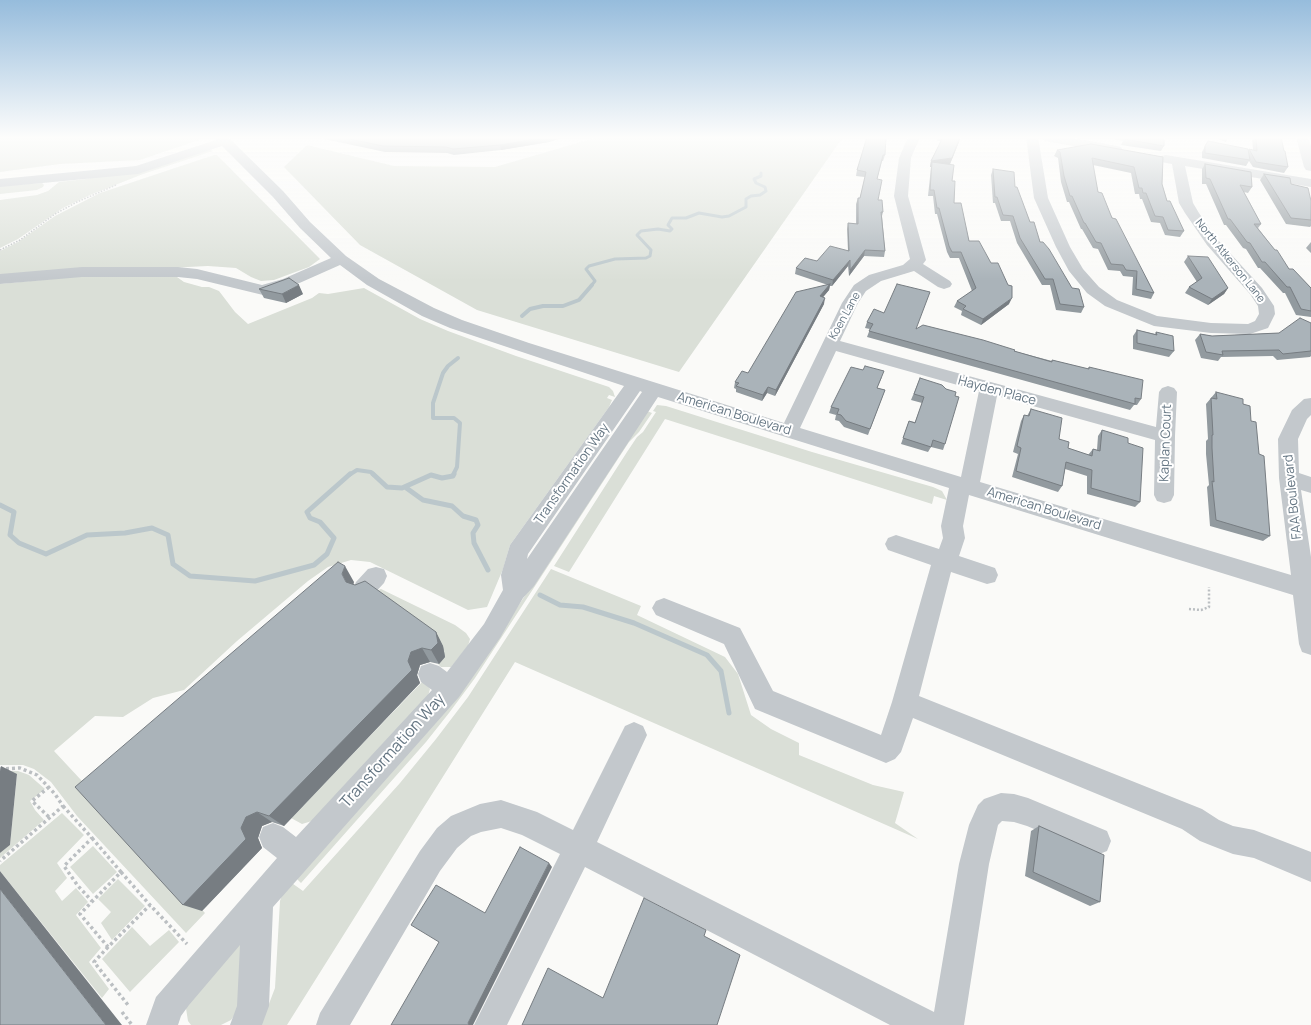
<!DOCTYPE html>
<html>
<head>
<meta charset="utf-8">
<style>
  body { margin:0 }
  canvas { display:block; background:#fafaf8 }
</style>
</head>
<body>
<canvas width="1311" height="1025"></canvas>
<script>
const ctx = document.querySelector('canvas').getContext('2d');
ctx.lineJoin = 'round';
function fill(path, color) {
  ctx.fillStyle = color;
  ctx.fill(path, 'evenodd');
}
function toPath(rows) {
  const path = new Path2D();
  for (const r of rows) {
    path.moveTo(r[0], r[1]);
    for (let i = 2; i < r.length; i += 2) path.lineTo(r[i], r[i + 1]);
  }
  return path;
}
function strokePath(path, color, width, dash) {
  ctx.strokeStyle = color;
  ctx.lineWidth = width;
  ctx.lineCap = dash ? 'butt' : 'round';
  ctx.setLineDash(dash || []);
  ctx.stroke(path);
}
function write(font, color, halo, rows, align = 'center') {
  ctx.font = font + ' Manrope,sans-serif';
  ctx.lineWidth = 4;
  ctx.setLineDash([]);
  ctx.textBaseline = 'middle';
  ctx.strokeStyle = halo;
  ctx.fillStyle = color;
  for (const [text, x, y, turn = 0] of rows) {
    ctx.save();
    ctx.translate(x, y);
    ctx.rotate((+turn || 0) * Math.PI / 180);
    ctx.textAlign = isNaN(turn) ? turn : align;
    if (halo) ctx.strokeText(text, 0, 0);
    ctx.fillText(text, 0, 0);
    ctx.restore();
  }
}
fill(toPath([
  [0,137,197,137,196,138,199,140,140,160,60,164,0,172],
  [598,137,843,137,679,372,477,310,360,245,284,167,307,145,394,166,495,167],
  [209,149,213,151,143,174,90,195,63,208,18,239,0,248,0,200,37,195,48,191,59,182,86,179],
  [214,155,217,155,320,259,309,267,290,274,274,280,261,281,251,277,236,268,208,266,0,276,0,251,18,242,55,216,100,193],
  [42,183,44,185,43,187,37,190,0,194,0,186],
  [139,276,177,277,184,282,202,287,209,287,219,291,235,312,248,324,312,298,319,293,328,294,364,288,420,319,448,331,516,356,609,387,613,391,615,397,609,395,607,398,612,400,609,407,510,545,503,569,487,607,468,610,370,562,351,560,328,567,308,581,237,641,184,690,153,698,123,717,95,716,54,751,205,913,186,933,77,816,51,782,34,769,23,765,0,765,0,284,71,277],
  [657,405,666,406,812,452,933,487,942,491,947,500,934,496,932,504,665,419,569,572,554,566,627,452,637,437,643,432,656,412,653,411],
  [647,411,652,413,639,432,629,442,475,678,449,713,426,742,301,883,292,874,495,641],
  [551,569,641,606,637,615,725,657,738,674,751,715,771,729,799,743,799,755,873,785,904,792,895,823,918,839,515,662,287,1025,257,1025,267,1009,275,988,280,901,283,891,289,881,303,891,400,783,436,739,468,697],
  [381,589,455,625,466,633,470,639,468,646,451,667,441,667,438,664,445,657,375,591],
  [424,680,430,689,428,696,312,821,302,824,291,818],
  [9,771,18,771,29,775,45,789,30,801,35,810,44,820,0,858,0,853,10,845,17,775],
  [62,813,84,835,57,863,67,878,55,891,62,901,76,888,88,902,76,915,101,948,89,962,109,989,102,998,0,871,0,865],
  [93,846,117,872,93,894,70,867],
  [118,879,145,906,112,940,101,923,111,912,98,899],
  [132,927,150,946,169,930,179,942,130,992,102,959],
  [246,937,241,1006,231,1020,221,1025,191,1025,188,1021,185,1002]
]), '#dadfd7');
strokePath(toPath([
  [591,286,595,281,586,269,589,266,615,259,646,258,650,256,651,250,637,235,641,231,658,229,670,231,672,229,668,225,672,218,686,218,699,213,722,217,729,216,746,207,746,199,751,196,760,195,766,191,765,187,756,183,754,179,761,176,761,173]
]), '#bbc7cb', 3);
strokePath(toPath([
  [522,316,530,309,543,306,563,306,579,300,592,285],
  [349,475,357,470,371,472,374,475],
  [453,475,457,467,460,423,454,418,433,418,433,403,443,373,448,366,458,358]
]), '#bbc7cb', 4);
strokePath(toPath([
  [373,474,387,487,402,488,431,475,442,478,453,476,454,474],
  [405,487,423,500,452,506,463,516,476,520,478,525,473,533,474,543,488,570],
  [0,505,14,512,10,535,19,543,46,554,87,535,125,533,152,528,168,535,173,564,190,576,255,581,314,565,327,554,334,538,320,522,310,518,307,512,350,474],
  [540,595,560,605,583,607,634,623,707,655,721,671,729,713]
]), '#bbc7cb', 5);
strokePath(toPath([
  [0,250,20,240,55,214,77,202,116,185]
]), '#bbbfc2', 1.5, [1.5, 1.5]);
strokePath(toPath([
  [1189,609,1201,610,1209,607,1209,587]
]), '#bbbfc2', 2.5, [2, 2]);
strokePath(toPath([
  [0,769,20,768,37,775,55,794,63,806,0,861],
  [49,787,32,801,50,818],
  [63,806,92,838,64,866,78,886,92,901],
  [92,838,121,872,80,914,108,947,150,905,187,944],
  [121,872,150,905],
  [108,947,94,962,128,1005],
  [122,1012,132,1025]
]), '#bbbfc2', 3.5, [3, 3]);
fill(toPath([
  [214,137,229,138,283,191,310,222,346,256,379,279,434,308,462,320,529,343,784,423,842,303,854,285,869,275,903,265,910,259,894,196,899,158,908,137,920,137,911,158,908,196,926,260,923,264,950,281,952,284,950,287,944,289,938,287,914,271,881,281,866,291,858,303,840,341,1156,427,1159,392,1162,388,1168,386,1174,388,1177,392,1175,436,1174,495,1171,501,1164,503,1157,501,1154,495,1155,440,997,396,980,482,1291,575,1279,478,1278,439,1292,410,1304,399,1311,398,1311,415,1307,419,1298,439,1299,473,1311,477,1311,493,1301,490,1311,557,1311,655,1302,652,1299,644,1293,595,969,495,963,526,965,538,959,556,995,568,998,575,995,582,987,584,951,572,919,696,1202,809,1219,820,1233,826,1254,830,1311,852,1311,882,1254,858,1233,854,1210,845,1200,841,1182,829,913,718,901,752,895,759,886,763,755,709,724,644,656,615,652,608,656,601,664,598,740,628,773,691,881,735,892,702,931,565,888,550,885,544,888,538,896,535,939,549,943,538,941,526,949,488,658,397,534,586,523,598,500,638,459,697,273,907,269,1006,262,1025,230,1025,237,1006,240,945,189,1005,181,1016,178,1025,146,1025,156,997,277,858,263,847,259,837,263,827,273,823,283,827,296,837,432,690,421,682,418,674,421,666,430,663,439,666,447,672,484,624,503,590,501,575,510,545,624,386,450,328,422,316,367,285,340,265,295,285,263,295,197,279,178,277,82,277,0,284,0,274,82,267,178,267,197,269,262,285,283,279,331,258,300,228,273,197,222,146,138,174,0,187,0,179,136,166,216,140,214,137],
  [836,351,979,391,961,477,800,428,836,351],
  [640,391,642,392,527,559,528,554,640,391],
  [1026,137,1038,137,1048,198,1070,247,1083,269,1099,287,1117,300,1157,316,1211,323,1248,324,1255,321,1259,314,1258,306,1250,294,1207,245,1185,213,1179,203,1172,164,1161,162,1160,159,1161,156,1166,155,1311,179,1311,187,1185,166,1193,203,1199,213,1217,239,1262,288,1274,306,1275,314,1268,328,1250,334,1211,333,1154,326,1105,306,1087,293,1069,271,1056,247,1034,198,1026,137],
  [1039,137,1068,137,1117,146,1121,147,1123,150,1121,153,1117,154,1045,141,1039,137],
  [1296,137,1308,137,1311,146,1311,171,1306,170,1304,167,1296,137],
  [376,567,384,569,387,576,384,583,372,596,364,599,356,596,353,589,356,582,368,569,376,567],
  [634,722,643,726,647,735,597,842,934,1012,959,864,969,825,978,805,984,799,1001,793,1014,794,1028,798,1107,831,1111,841,1107,851,1097,855,1027,826,1014,822,1002,821,998,825,989,864,964,1025,890,1025,585,867,507,1025,474,1025,560,854,522,835,501,828,481,832,471,836,457,848,440,871,350,1025,316,1025,320,1013,420,851,437,828,451,816,480,804,501,800,537,812,573,830,625,726,634,722]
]), '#c3c8cc');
fill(toPath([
  [315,137,564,137,549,142,501,150,454,155,447,153,385,152],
  [938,137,961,137,950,164,949,164,952,181,954,203,969,241,1009,304,981,325,961,315,962,311,954,307,957,301,972,291,959,258,950,258,947,252,937,214,935,214,933,196,928,196,931,167,930,167,931,161,941,141,937,141],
  [1105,137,1125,137,1125,139,1164,146,1161,151,1121,145,1123,141],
  [1214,137,1229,137,1226,142],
  [1252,137,1281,137,1284,151,1288,167,1284,173,1253,167,1249,161,1246,166,1202,158,1202,152,1205,146,1253,150],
  [885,140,885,155,883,161,882,161,877,179,878,200,883,212,882,216,885,251,884,257,864,256,849,276,848,266,832,286,830,286,829,290,823,297,824,304,775,396,767,393,762,401,736,392,736,389,734,388,735,382,748,373,828,285,795,274,796,268,848,251,847,229,848,223,856,224,856,204,858,198,860,198,865,177,856,176,857,170],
  [1057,150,1163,157,1162,184,1167,201,1184,231,1180,237,1165,235,1160,223,1151,222,1142,199,1140,199,1139,194,1135,194,1131,173,1093,165,1098,192,1154,293,1151,299,1132,295,1133,277,1123,276,1120,271,1108,270,1098,249,1093,248,1082,229,1081,229,1069,202,1067,202,1061,182,1058,158,1054,156],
  [1205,164,1252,187,1248,193,1244,192,1261,224,1258,228,1289,269,1311,288,1311,317,1296,315,1285,293,1283,293,1260,268,1258,268,1246,249,1243,248,1226,225,1224,225,1206,184,1202,184,1202,169],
  [993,169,1015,187,1030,222,1040,242,1084,307,1081,313,1056,310,1050,285,1042,285,1017,243,1010,221,1001,221,995,203,993,203,991,175],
  [1264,174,1291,184,1311,201,1311,226,1310,227,1286,224,1260,180],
  [1311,242,1311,253,1306,248],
  [1188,256,1228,288,1224,294,1208,305,1185,293,1189,287,1197,282,1184,262],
  [259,289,303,294,286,303,264,298],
  [884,313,916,329,1014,351,1052,361,1052,360,1088,369,1089,367,1141,399,1137,405,1134,405,1130,410,867,337,870,329,865,328,867,322],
  [1311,323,1311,356,1310,357,1277,360,1273,356,1221,357,1218,361,1201,358,1195,340,1200,334,1212,336,1279,333],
  [1137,330,1155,334,1156,332,1174,351,1169,357,1133,349,1133,336],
  [882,377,877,388,885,390,868,435,844,427,839,421,835,420,836,415,829,413,831,407],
  [920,378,946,389,955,396,945,444,943,450,931,447,928,452,901,444,909,421,915,422,922,403,911,400],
  [1216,392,1243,404,1251,421,1259,454,1270,536,1263,541,1210,526,1207,487,1209,485,1206,454,1206,441,1208,439,1206,404],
  [1031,409,1068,448,1088,455,1093,449,1097,450,1098,436,1102,430,1128,443,1140,502,1135,507,1087,494,1087,476,1065,469,1062,486,1058,492,1012,477,1018,454,1013,452,1021,421,1024,415,1027,416],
  [354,582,353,585,436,632,443,646,445,657,439,664,430,662,420,665,417,675,420,683,284,826,272,822,262,826,258,838,262,848,202,911],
  [1039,826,1100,902,1090,906,1025,876,1031,831]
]), '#929a9f');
fill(toPath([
  [546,137,564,137,549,142,501,150,500,145],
  [961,137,950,164,932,166,932,162,931,167,930,167,931,161],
  [865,250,864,256,849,276,850,270],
  [850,260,848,266,832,286,833,280],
  [830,284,829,290,819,302,820,296],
  [299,285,303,294,286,303,282,294],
  [1228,288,1224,294,1208,305,1212,299],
  [825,298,824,304,775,396,776,390],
  [1012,298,1009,304,981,325,983,319],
  [768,387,767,393,762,401,763,395],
  [345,566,354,582,352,590,346,582,342,574],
  [436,632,443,646,445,657,439,664,431,650],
  [422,648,430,662,420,665,417,675,420,683,284,826,269,816,408,661,411,652],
  [1,766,17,774,10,845,0,853,0,771],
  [257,812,272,822,262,826,258,838,262,848,202,911,183,905,246,817],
  [549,863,552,867,473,1025,469,1025,468,1023],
  [0,871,122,1025,106,1025,0,889]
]), '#777d82');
const building = toPath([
  [340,137,546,137,500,145,453,149,446,147,383,146,340,137],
  [867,137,886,137,885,155,883,155,877,179,882,180,878,200,882,200,883,212,881,212,885,251,865,250,850,270,850,260,833,280,796,268,805,258,817,261,830,246,849,251,848,223,858,224,858,198,860,198,866,172,857,170,867,137],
  [943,137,960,137,952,158,931,161,943,137],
  [1134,137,1164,137,1164,146,1124,139,1134,137],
  [1256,137,1281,137,1284,151,1285,151,1288,167,1256,162,1249,149,1257,151,1256,137],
  [1208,141,1248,149,1250,160,1205,153,1205,146,1208,141],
  [1091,144,1163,157,1162,184,1167,201,1170,201,1184,231,1168,230,1163,217,1155,216,1146,193,1143,193,1142,188,1139,188,1134,167,1092,158,1098,192,1102,193,1112,218,1116,219,1154,293,1136,289,1137,271,1126,270,1123,265,1111,264,1101,243,1096,242,1085,223,1084,223,1072,196,1070,196,1064,176,1060,152,1057,150,1091,144],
  [932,162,954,165,952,181,955,181,954,203,961,203,969,241,979,241,991,263,998,263,1008,285,1012,286,1012,298,983,319,963,309,966,306,957,301,976,288,961,252,952,252,949,246,939,208,937,208,934,190,930,190,932,162],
  [1205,164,1251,172,1252,187,1240,185,1261,224,1254,224,1275,250,1277,250,1289,269,1293,269,1311,288,1311,311,1301,309,1290,287,1287,287,1265,262,1262,262,1250,243,1247,242,1230,219,1228,219,1210,179,1206,178,1205,164],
  [993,169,1014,172,1015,187,1017,187,1030,222,1034,222,1040,242,1043,242,1049,249,1072,288,1079,289,1084,307,1060,304,1053,279,1045,279,1020,238,1013,216,1003,215,997,197,995,197,993,169],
  [1264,174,1290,178,1291,184,1308,188,1311,201,1311,220,1291,218,1264,174],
  [1188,256,1208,257,1228,288,1212,299,1189,287,1202,278,1188,256],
  [289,278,299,285,282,294,259,289,289,278],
  [830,284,820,296,825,298,776,390,768,387,763,395,736,386,739,383,735,382,742,371,748,373,796,292,830,284],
  [897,284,930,292,916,329,923,325,983,340,1015,350,1014,351,1052,362,1052,360,1089,369,1089,367,1143,380,1141,399,1135,398,1135,404,869,331,873,324,867,322,874,309,884,313,897,284],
  [1300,318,1311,323,1311,351,1283,354,1279,350,1222,351,1223,355,1206,352,1200,334,1212,336,1279,333,1300,318],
  [1137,330,1157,335,1156,332,1173,336,1174,351,1137,343,1137,330],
  [865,366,884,371,877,388,885,390,870,429,846,421,841,415,837,414,839,409,831,407,851,367,863,370,865,366],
  [920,378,942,385,946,389,956,392,955,396,959,397,945,444,933,440,931,447,903,438,909,421,915,423,924,397,914,394,920,378],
  [1216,392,1243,399,1243,404,1250,406,1251,421,1256,422,1259,454,1264,456,1270,536,1216,520,1212,481,1214,482,1212,448,1212,435,1213,435,1211,398,1217,399,1216,392],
  [1031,409,1062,418,1059,439,1069,442,1068,448,1092,456,1093,449,1100,451,1102,430,1128,438,1128,443,1143,448,1140,502,1091,488,1092,470,1066,462,1062,486,1016,471,1021,448,1017,446,1024,415,1029,416,1031,409],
  [338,562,345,566,342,574,346,582,355,585,365,581,436,632,438,643,431,650,422,648,411,652,408,661,412,670,269,816,257,812,246,817,241,828,246,839,183,905,75,787,338,562],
  [1039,826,1104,855,1100,902,1033,872,1039,826],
  [520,847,549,863,468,1023,469,1025,391,1025,439,942,411,925,436,885,485,913,520,847],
  [0,889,106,1025,0,1025,0,889],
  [644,898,706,930,704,936,740,955,717,1025,522,1025,548,968,603,998,644,898]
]);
fill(building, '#aab3b9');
strokePath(building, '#777d82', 1);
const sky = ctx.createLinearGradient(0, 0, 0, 281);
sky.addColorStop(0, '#96bcdc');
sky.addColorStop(0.49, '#fdfdfc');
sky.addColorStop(1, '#fdfdfc00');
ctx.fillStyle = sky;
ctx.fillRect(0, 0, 1311, 281);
write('11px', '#657683', '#fff', [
  ["North Atkerson Lane",1230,261,51],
  ["Koen Lane",845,316,-61]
]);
write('13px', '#657683', '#fff', [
  ["Hayden Place",997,391,15],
  ["American Boulevard",734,414,17],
  ["Kaplan Court",1166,443,-88],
  ["Transformation Way",572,474,-55],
  ["FAA Boulevard",1293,497,-96],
  ["American Boulevard",1044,509,17]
]);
write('16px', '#657683', '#fff', [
  ["Transformation Way",393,751,-48]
]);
</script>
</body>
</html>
